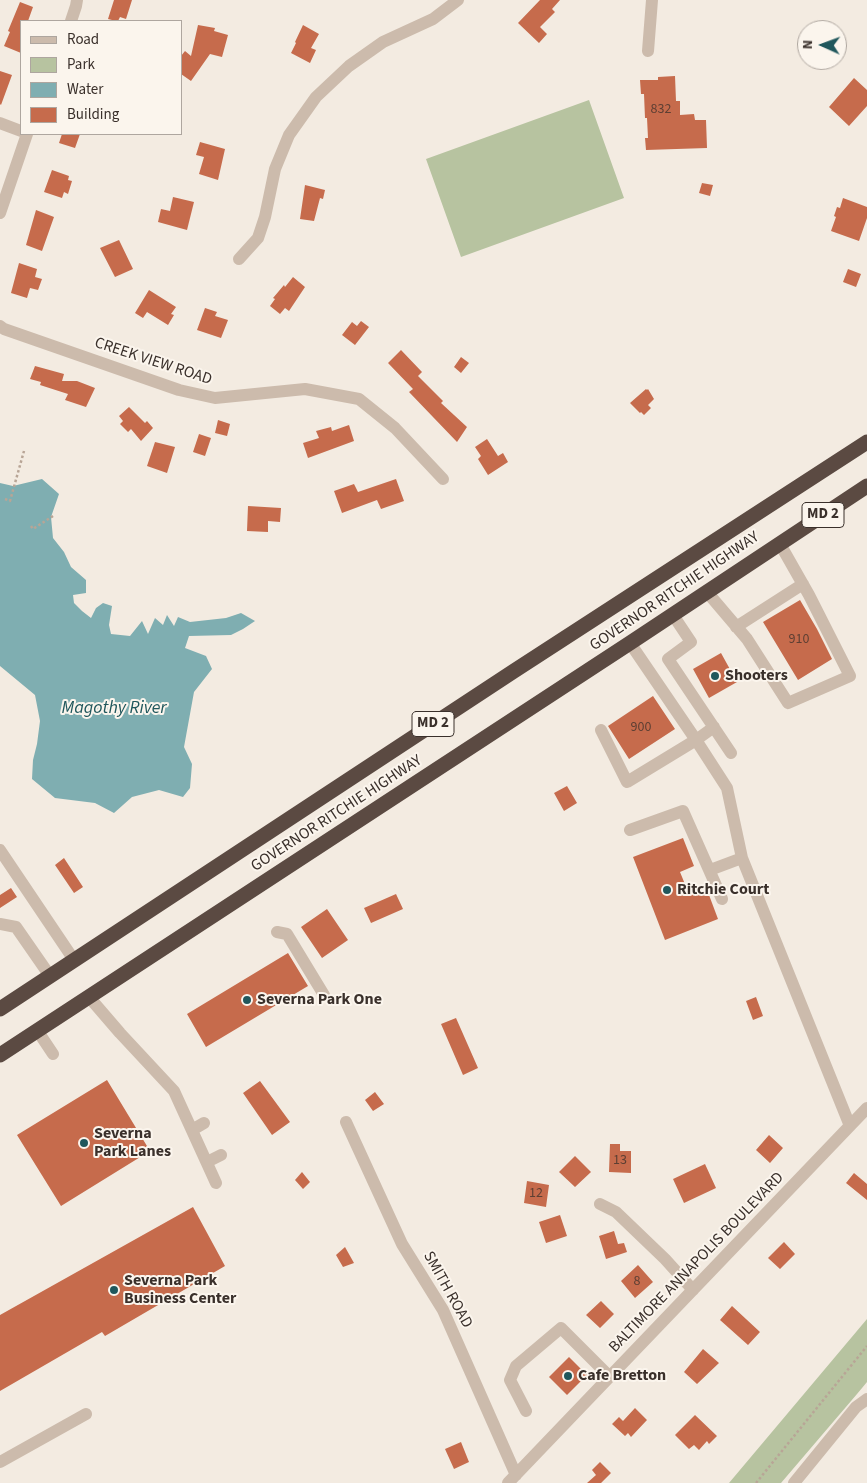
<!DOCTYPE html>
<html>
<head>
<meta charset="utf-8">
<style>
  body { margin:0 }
  #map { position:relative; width:867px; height:1483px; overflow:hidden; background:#f3ebe1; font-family:"Source Sans 3",sans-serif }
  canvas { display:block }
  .legend { position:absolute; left:20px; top:20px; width:162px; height:115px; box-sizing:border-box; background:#fbf5ed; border:1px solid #aea69f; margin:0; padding:6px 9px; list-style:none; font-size:15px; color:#3a302b }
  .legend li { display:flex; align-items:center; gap:10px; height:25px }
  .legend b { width:25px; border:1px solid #aea69f }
  .north { position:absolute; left:797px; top:20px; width:50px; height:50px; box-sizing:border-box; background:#fbf5ed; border:1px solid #aea69f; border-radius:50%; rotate:272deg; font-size:14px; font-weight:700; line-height:20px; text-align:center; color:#3a302b }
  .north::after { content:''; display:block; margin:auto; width:18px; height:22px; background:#20575c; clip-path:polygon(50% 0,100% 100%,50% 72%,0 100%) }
</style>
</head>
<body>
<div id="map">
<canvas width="867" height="1483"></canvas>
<ul class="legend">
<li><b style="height:6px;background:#ccbbac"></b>Road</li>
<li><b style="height:14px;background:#b7c3a0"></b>Park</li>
<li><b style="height:14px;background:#7faeb1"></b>Water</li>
<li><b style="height:14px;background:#c66b4c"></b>Building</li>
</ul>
<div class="north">N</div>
</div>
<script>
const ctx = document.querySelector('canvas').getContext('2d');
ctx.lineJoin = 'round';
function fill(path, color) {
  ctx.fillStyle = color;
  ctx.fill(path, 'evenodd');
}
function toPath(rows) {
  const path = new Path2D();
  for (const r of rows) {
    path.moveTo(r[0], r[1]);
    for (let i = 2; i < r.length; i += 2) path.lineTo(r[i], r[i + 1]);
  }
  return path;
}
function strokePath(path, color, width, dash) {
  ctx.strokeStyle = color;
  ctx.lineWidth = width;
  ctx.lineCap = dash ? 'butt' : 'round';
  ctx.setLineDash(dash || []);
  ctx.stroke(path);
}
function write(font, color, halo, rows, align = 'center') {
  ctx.font = font + ' "Source Sans 3",sans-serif';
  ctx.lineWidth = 4;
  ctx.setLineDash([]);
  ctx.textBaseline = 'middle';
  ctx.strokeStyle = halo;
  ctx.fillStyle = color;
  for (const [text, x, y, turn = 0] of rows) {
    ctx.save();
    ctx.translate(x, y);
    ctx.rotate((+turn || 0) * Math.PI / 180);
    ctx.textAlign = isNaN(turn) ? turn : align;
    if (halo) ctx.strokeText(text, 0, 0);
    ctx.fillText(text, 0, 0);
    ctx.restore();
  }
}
fill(toPath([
  [589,100,624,198,461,257,426,159],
  [867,1319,867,1382,857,1394,781,1483,729,1483]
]), '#b7c3a0');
fill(toPath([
  [42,479,59,494,51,517,53,538,64,552,71,567,86,580,86,593,73,595,74,603,82,611,91,618,96,608,103,603,112,606,109,625,111,634,130,636,142,621,148,634,155,618,163,625,167,615,174,626,178,617,190,622,226,618,241,613,255,621,243,629,231,635,189,636,185,648,206,656,212,669,194,692,184,747,192,764,190,788,183,797,159,790,132,797,114,813,95,803,55,798,32,779,33,760,37,744,40,721,35,695,0,666,0,483,13,486]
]), '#7faeb1');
fill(toPath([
  [114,0,132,0,126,19,120,17,118,21,116,21,108,19],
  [540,0,560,0,552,9,555,12,540,27,547,34,539,43,518,23],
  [20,2,33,7,28,21,21,21,21,53,4,46,10,32,8,31],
  [198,25,215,28,214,31,228,35,222,57,210,54,191,81,181,74,181,56,185,51,191,56],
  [303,25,319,34,311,48,316,50,310,63,291,53,296,43,295,42],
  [0,71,12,75,1,105,0,104],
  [675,76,676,101,680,101,680,115,694,114,695,120,706,120,707,148,646,150,645,138,648,138,647,118,645,118,644,94,641,94,640,80,658,80,658,77],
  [854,78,867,90,867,106,849,126,829,107],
  [62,134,80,134,75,148,59,143],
  [200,142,225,149,218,180,199,174,204,157,196,155],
  [52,170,69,176,68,180,72,181,68,194,64,192,62,198,44,192],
  [702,183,713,185,710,196,699,193],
  [305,185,325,190,323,199,320,198,314,221,300,219],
  [173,197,194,202,187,230,158,222,161,209,170,211],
  [843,198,867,207,867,218,859,241,831,231,836,217,834,216,837,207,840,208],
  [36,210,54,217,42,251,26,245],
  [119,240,133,269,115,277,100,248],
  [19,263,37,269,35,277,42,279,38,290,30,288,27,298,11,293],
  [848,269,861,274,856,287,843,282],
  [293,277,305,287,289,311,285,308,280,314,270,306,275,299,273,298,284,285,285,287],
  [149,290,176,307,171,314,174,315,168,325,147,312,143,318,135,313],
  [205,308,217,312,215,316,228,320,221,338,197,330],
  [361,321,369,327,355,345,342,335,352,322,357,326],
  [401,350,422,372,418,376,443,401,441,403,467,427,457,442,409,392,413,389,388,363],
  [461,357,469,363,461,373,454,367],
  [35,366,64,374,62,381,77,381,95,388,86,407,65,400,68,394,40,385,41,382,30,379],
  [646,389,647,390,648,389,654,399,648,405,651,408,644,415,641,412,640,413,630,403],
  [129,407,145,423,147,421,153,428,141,441,131,429,128,432,120,424,123,421,119,416],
  [218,420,230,424,227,436,215,433],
  [349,425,354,441,308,458,303,443,319,438,316,431,331,427,332,431],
  [199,434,211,438,205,456,193,452],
  [487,439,498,456,503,453,508,462,488,475,478,459,481,456,475,447],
  [155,442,175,447,167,473,147,466],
  [396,479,404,501,381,509,377,500,342,513,334,491,354,484,358,492],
  [248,506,281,508,280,522,268,521,268,532,247,531],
  [800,600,817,629,832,659,798,680,763,622],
  [721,653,737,682,709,698,693,669],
  [653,696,675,729,629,759,608,726],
  [567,786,577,803,564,811,554,793],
  [683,838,694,866,680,872,689,894,706,887,718,919,665,940,633,857],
  [64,858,83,887,74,893,55,865],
  [11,888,17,897,0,908,0,895],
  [396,894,403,909,371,923,364,908],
  [327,909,348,940,322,958,301,927],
  [288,953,308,986,206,1047,187,1014],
  [756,997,763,1016,753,1020,746,1001],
  [456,1018,478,1068,463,1075,441,1024],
  [107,1080,150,1151,61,1206,17,1135],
  [260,1081,290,1122,272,1135,243,1093],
  [375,1092,384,1104,373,1111,365,1100],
  [769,1135,783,1148,770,1163,756,1150],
  [610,1144,620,1144,620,1151,631,1151,631,1173,609,1172],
  [575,1156,591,1172,575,1187,559,1172],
  [705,1164,716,1188,684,1203,673,1179],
  [302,1172,310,1182,303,1189,295,1180],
  [854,1173,867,1184,867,1200,846,1183],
  [527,1181,549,1185,546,1207,524,1203],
  [193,1207,225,1266,105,1336,102,1332,0,1391,0,1315],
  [560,1215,567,1236,546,1243,539,1222],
  [614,1231,618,1244,624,1243,627,1252,606,1259,599,1236],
  [784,1242,795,1254,780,1269,768,1258],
  [345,1247,354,1263,343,1267,336,1255],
  [638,1265,653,1282,635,1298,621,1281],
  [601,1301,614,1314,600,1328,586,1315],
  [732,1306,760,1332,748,1345,720,1320],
  [703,1349,719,1363,697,1384,684,1372],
  [569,1357,587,1375,567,1395,549,1377],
  [635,1408,647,1420,631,1437,628,1433,625,1436,612,1424,619,1417,623,1421],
  [695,1415,717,1436,709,1444,707,1441,699,1450,694,1445,689,1449,675,1435],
  [461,1442,469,1462,454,1469,445,1449],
  [600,1462,611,1473,601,1483,587,1483,596,1475,592,1470]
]), '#c66b4c');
strokePath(toPath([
  [5,499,10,501,24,451],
  [31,526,33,529,53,516],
  [756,1483,867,1346]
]), '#b8a596', 2.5, [2.5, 2.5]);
strokePath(toPath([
  [71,21,76,6,77,0],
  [648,51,652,0],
  [0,123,21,131],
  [0,213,27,134],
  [239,259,258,238,265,217,275,169,289,135,316,97,349,66,383,42,433,19,458,0],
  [0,326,4,329,179,390,215,398,305,389,359,399,395,428,443,479],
  [707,592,747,639,788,703,850,676,809,595,780,544],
  [673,615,691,642,668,659,731,753],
  [736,627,803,584],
  [630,643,696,740,727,788,742,858,850,1126],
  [601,730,627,782,696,740,714,727],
  [630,830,683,811,722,899],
  [0,850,74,960],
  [710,870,742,858],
  [0,924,16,927,50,976],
  [277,932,287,934,324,995],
  [89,997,120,1033,174,1091,216,1183],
  [37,1030,53,1054],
  [346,1122,402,1244,443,1310,516,1475],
  [192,1130,204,1123],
  [207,1162,221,1155],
  [600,1204,616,1212,665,1259,693,1290],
  [526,1411,510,1380,516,1366,561,1328,610,1377],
  [0,1462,86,1414],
  [508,1483,867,1108],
  [794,1483,856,1407,867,1399]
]), '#ccbbac', 12);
strokePath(toPath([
  [0,1009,514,671,867,442],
  [0,1055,630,643,867,486]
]), '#5b4a42', 15);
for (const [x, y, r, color] of [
  [715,676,5,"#20575c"],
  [667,890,5,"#20575c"],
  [247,1000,5,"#20575c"],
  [84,1143,5,"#20575c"],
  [114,1290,5,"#20575c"],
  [568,1376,5,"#20575c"]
]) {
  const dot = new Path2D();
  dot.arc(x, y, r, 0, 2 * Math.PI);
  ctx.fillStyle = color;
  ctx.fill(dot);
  strokePath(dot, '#fbf5ed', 2);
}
write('14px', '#5d3f33', null, [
  ["832",661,110],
  ["910",799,640],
  ["900",641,728],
  ["13",620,1161],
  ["12",536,1194],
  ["8",637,1282]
]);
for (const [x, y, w] of [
  [823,515,42],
  [433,724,42]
]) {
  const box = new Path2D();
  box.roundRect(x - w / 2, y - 12.5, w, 25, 4);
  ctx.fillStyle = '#fbf5ed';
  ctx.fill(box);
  strokePath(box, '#3a302b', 1);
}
write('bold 15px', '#3a302b', null, [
  ["MD 2",823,515],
  ["MD 2",433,724]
]);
write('16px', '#3a302b', '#fbf5ed', [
  ["CREEK VIEW ROAD",153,362,18],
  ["GOVERNOR RITCHIE HIGHWAY",675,592,-34],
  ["GOVERNOR RITCHIE HIGHWAY",337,814,-33],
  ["BALTIMORE ANNAPOLIS BOULEVARD",697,1263,-46],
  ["SMITH ROAD",447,1290,61]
]);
write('bold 16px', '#3a302b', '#fbf5ed', [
  ["Shooters",725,676],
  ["Ritchie Court",677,890],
  ["Severna Park One",257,1000],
  ["Severna",94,1134],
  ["Park Lanes",94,1152],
  ["Severna Park",124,1281],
  ["Business Center",124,1299],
  ["Cafe Bretton",578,1376]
], 'left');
write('italic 18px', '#20575c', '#fbf5ed', [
  ["Magothy River",114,709]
]);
</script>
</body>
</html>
